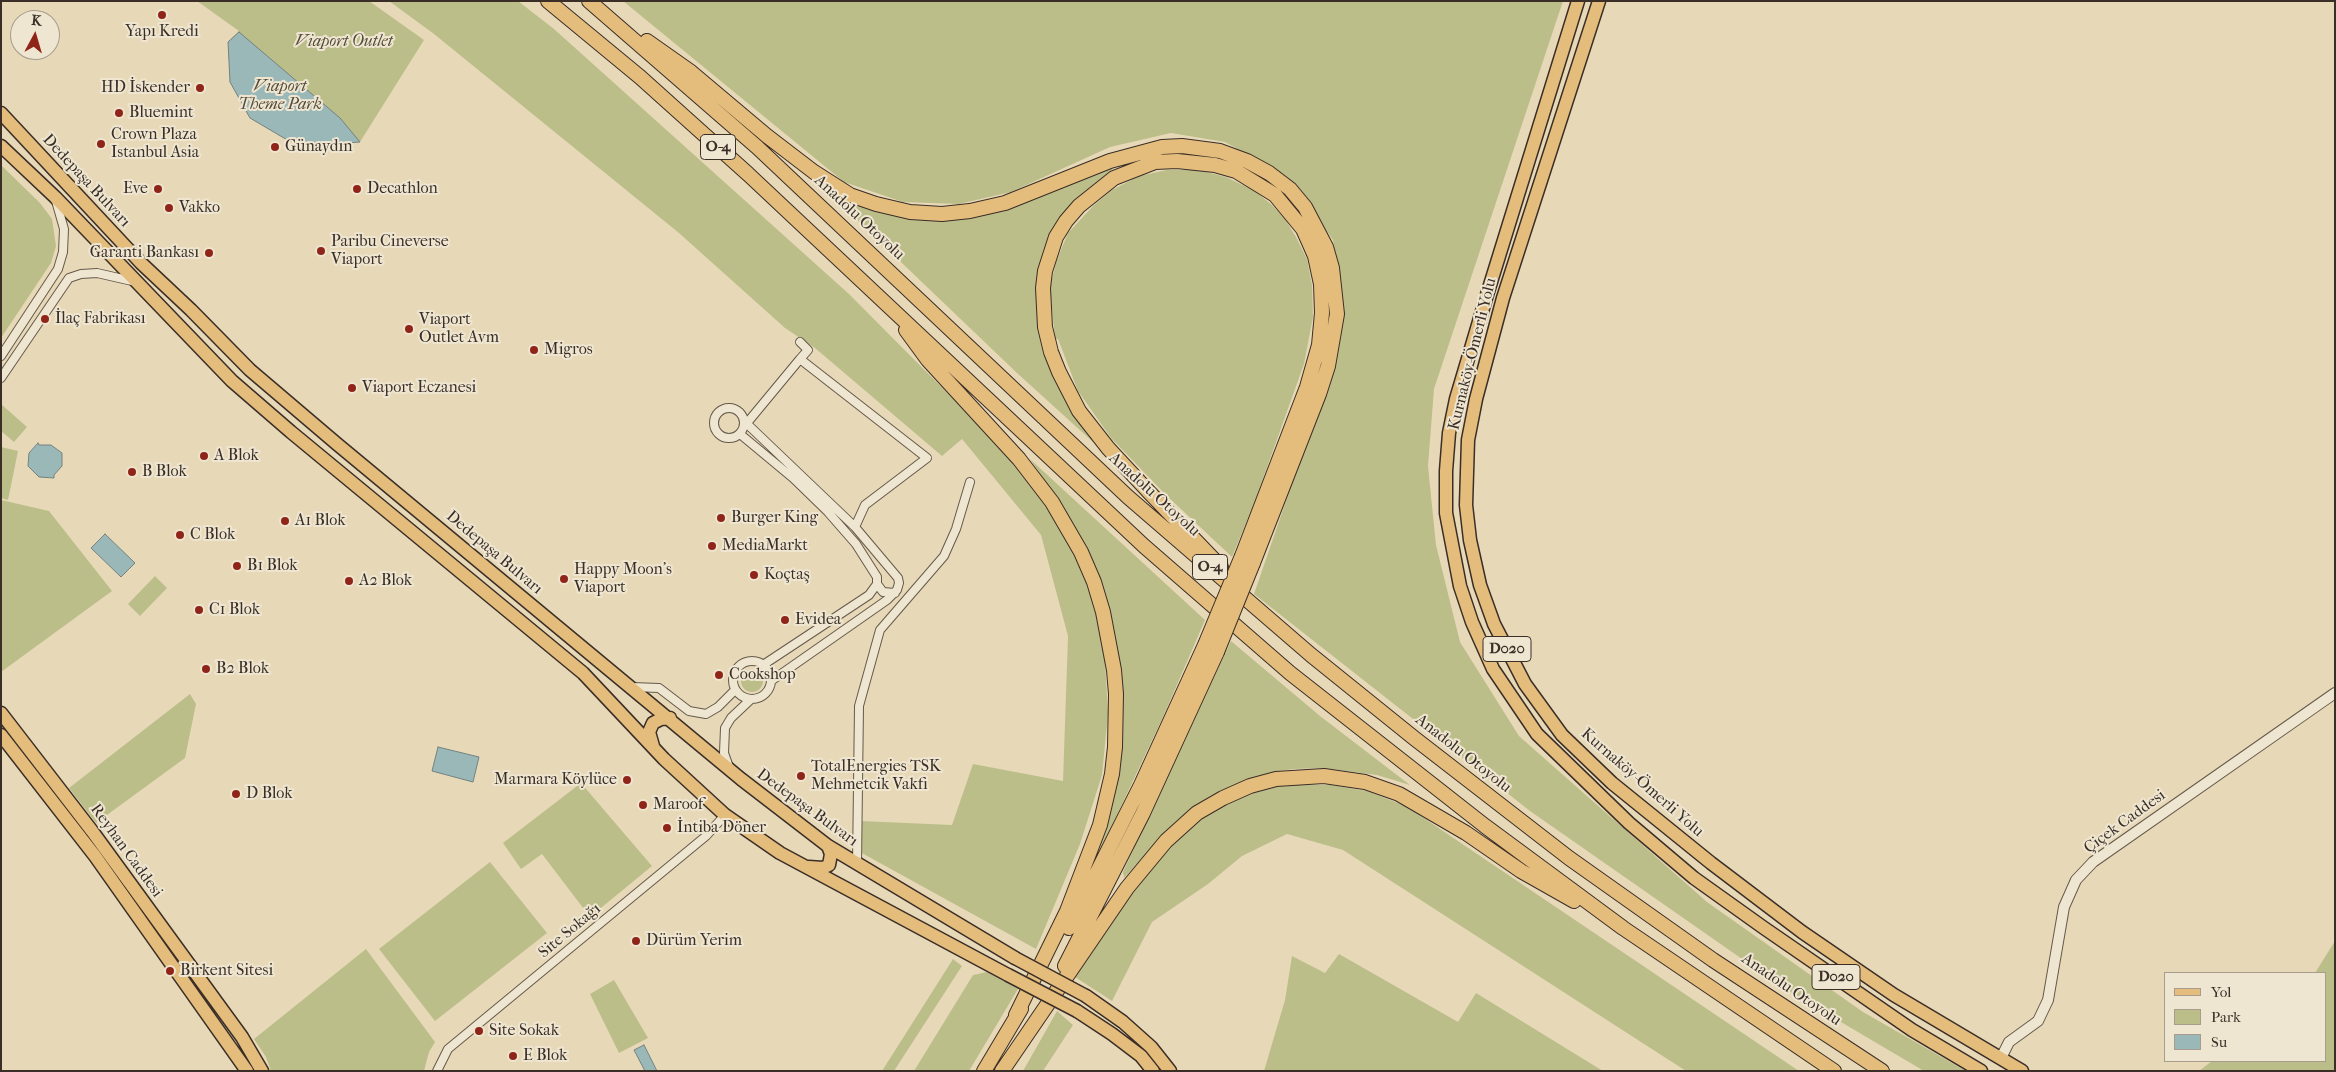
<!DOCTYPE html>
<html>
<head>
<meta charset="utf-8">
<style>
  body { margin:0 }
  #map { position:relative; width:2336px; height:1072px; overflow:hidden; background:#e7d9b8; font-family:"IM FELL French Canon",serif }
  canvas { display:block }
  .frame { position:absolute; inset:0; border:2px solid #3a2e27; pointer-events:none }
  .legend { position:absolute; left:2164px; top:972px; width:162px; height:90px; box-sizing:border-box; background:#efe6d1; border:1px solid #a79c8d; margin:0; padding:6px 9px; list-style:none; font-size:15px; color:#3a2e27 }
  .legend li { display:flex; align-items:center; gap:10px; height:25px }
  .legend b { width:25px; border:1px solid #a79c8d }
  .north { position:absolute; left:10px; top:10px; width:50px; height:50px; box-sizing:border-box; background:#efe6d1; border:1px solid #a79c8d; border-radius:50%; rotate:6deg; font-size:14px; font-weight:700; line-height:20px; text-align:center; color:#3a2e27 }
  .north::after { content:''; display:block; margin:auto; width:18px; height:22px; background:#8f2418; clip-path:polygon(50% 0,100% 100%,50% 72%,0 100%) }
</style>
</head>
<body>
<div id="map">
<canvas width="2336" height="1072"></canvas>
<div class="frame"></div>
<ul class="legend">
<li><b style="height:6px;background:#e4bc7c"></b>Yol</li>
<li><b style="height:14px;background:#bcbe8a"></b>Park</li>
<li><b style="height:14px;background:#9bb8b9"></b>Su</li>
</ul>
<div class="north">K</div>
</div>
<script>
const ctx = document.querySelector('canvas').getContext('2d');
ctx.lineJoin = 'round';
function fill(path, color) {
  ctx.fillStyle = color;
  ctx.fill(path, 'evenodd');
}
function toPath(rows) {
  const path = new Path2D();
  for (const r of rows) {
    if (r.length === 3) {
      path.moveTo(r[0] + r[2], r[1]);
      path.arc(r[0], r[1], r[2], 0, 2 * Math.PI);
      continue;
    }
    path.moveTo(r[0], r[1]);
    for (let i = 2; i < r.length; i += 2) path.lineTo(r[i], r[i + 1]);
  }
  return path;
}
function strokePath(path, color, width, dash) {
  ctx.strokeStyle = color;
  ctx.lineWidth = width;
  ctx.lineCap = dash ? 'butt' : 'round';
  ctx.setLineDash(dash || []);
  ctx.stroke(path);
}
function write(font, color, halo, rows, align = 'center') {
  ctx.font = font + ' "IM FELL French Canon",serif';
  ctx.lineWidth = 4;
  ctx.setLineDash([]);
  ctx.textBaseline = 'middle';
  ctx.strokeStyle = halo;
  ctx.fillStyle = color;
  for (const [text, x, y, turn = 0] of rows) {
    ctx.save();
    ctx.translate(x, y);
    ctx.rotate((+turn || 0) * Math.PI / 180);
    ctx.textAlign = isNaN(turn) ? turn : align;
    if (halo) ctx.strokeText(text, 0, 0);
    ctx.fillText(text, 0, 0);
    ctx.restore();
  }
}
fill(toPath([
  [197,1,369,1,424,40,360,142,289,141,250,118,230,82,228,42,239,31],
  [389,1,518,1,554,29,849,294,1008,454,1060,524,1089,590,1104,642,1108,714,1102,775,1080,844,1036,949,860,852,861,821,952,825,973,764,1063,781,1068,636,1041,535,962,439,942,456,815,348,785,328,679,233,434,34],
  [623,1,1563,1,1434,389,1428,466,1436,545,1460,642,1519,736,1707,902,1863,1012,1966,1071,1924,1071,1785,989,1530,811,1254,594,1329,376,1342,300,1333,240,1288,178,1225,142,1171,133,1110,147,1011,192,959,204,903,202,844,182],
  [1,165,40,203,52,219,56,246,51,263,1,338],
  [1116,166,1081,195,1065,215,1037,299,1093,442,1017,373,812,177,886,213,1025,202],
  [1167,170,1199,170,1226,177,1255,191,1272,205,1285,219,1296,237,1307,259,1312,285,1313,317,1304,364,1255,501,1232,557,1166,495,1111,438,1078,391,1058,339,1055,339,1050,288,1056,262,1068,233,1094,205,1112,190,1139,176],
  [1,404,27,427,14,442,1,431],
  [1,447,18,451,8,500,1,498],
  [1030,459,1205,620,1163,717,1091,870,1108,820,1115,787,1116,653,1062,507],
  [1,500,49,511,112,591,1,672],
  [155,576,167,588,140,616,128,604],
  [1231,641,1320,716,1410,785,1377,775,1323,768,1294,769,1272,772,1272,774,1241,782,1194,808,1168,830,1124,878,1123,872],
  [752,681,11],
  [190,694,196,704,185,758,96,823,69,788],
  [581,783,652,866,590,917,542,854,521,869,503,843],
  [1300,785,1331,785,1367,791,1406,806,1799,1071,1686,1071,1343,850,1287,834,1242,856,1208,884,1152,922,1112,1001,1075,977,1144,875,1165,850,1205,814,1244,794,1273,786],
  [490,862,547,933,435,1021,379,949],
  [2335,941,2335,1071,2199,1071,2212,1061,2325,1061,2325,973,2315,973],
  [366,949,435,1042,429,1052,424,1071,271,1071,266,1057,254,1039],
  [1339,954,1458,1022,1476,993,1603,1071,1264,1071,1285,1000,1292,956,1325,973],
  [953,959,962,966,894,1071,882,1071],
  [987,972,1018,989,969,1071,914,1071,973,975],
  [614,980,648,1038,619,1053,590,994],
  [1057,1011,1073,1025,1043,1071,1023,1071]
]), '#bcbe8a');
const water = toPath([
  [239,32,340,118,360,142,314,145,289,141,250,118,230,82,228,42,239,32],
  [38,443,39,445,51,445,62,453,62,466,54,475,54,478,39,477,28,466,29,453,38,443],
  [105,534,135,563,121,577,91,548,105,534],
  [438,747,479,757,473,782,432,771,438,747],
  [644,1045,657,1071,645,1071,634,1050,644,1045]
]);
fill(water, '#9bb8b9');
strokePath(water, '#74817f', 1);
const minor = toPath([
  [800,342,808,350,800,359,927,458,865,505,855,527],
  [1,356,58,269,63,252,64,229,56,201],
  [1,378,69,278,81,274,97,273,132,281],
  [729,423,15],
  [744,421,855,527,898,578,899,583,897,590,887,600,771,681],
  [747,423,800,359],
  [740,434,793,478,828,512,856,544,877,577,877,584,869,595,763,665],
  [877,584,883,592,895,593],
  [752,680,19],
  [632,687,659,688,689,711,706,714,718,707,735,690],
  [729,767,724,753,725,728,731,718,750,700],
  [857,864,859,706,880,630,944,556,956,529,970,482],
  [437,1071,448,1049,706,836,725,815]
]);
const tertiary = toPath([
  [2001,1058,2009,1042,2038,1021,2048,1000,2064,907,2076,880,2093,862,2335,693]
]);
const primary = toPath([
  [1,113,141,263,191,310,250,370,337,444,741,779,828,846,1015,958],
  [1,146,55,197,232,381,291,432,583,673,664,759,725,815,780,853,1008,975],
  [1,713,92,831,242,1037,262,1071],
  [1,735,95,856,247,1071],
  [653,746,649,732,653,723,661,719,670,718],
  [809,867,823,868,829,865,831,854,828,846],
  [1086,996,1123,1022,1151,1047,1170,1071],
  [1077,1011,1112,1034,1141,1056,1153,1071]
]);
const trunk = toPath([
  [1578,1,1486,298,1456,399,1449,433,1446,471,1446,513,1460,586,1472,622,1493,669,1537,734,1629,823,1694,878,1764,928,1912,1030,1981,1071],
  [1599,1,1503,298,1476,399,1468,440,1466,505,1470,540,1480,585,1494,624,1525,684,1562,735,1612,783,1711,863,1802,932,1894,995,2022,1071]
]);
const motorway = toPath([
  [548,1,640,77,748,174,1144,546,1290,673,1485,826,1623,928,1834,1071],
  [589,1,757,147,1128,497,1311,655,1414,738,1569,858,1713,960,1882,1071],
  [647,41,691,72,767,136,814,172,850,195,876,204,910,212,942,214,970,211,1005,203,1110,161,1162,147,1182,146,1220,151,1247,161,1269,173,1290,189,1305,207,1326,247,1332,268,1337,314,1328,366,1319,394,1253,563],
  [906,330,928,360,1019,459,1052,502,1081,552,1094,582,1103,612,1114,670,1116,694,1115,747,1112,774,1100,825,1067,911,1016,1015],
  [1221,567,1148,491,1108,448,1079,411,1059,372,1051,352,1045,327,1043,288,1045,271,1056,237,1066,221,1079,206,1114,178,1155,162,1177,161,1215,165,1236,171,1275,195,1303,229,1315,256,1321,284,1322,313,1319,345,1307,387,1242,556],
  [1069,928,1141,785,1205,645],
  [1065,966,1143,813,1217,652],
  [984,1071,1021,1009],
  [1002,1071,1127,888,1166,841,1197,813,1223,798,1250,786,1276,779,1324,776,1365,782,1399,794,1466,833,1521,871,1574,901]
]);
strokePath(minor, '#65594b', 10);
strokePath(tertiary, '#65594b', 12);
strokePath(primary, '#3a2e27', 15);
strokePath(trunk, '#3a2e27', 15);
strokePath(motorway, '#3a2e27', 16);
strokePath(minor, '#efe6d1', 8);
strokePath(tertiary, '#efe6d1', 10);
strokePath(primary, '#e4bc7c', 12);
strokePath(trunk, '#e4bc7c', 12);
strokePath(motorway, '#e4bc7c', 14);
const primaryBridge = toPath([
  [1015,958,1086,996],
  [1008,975,1077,1011]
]);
const motorwayBridge = toPath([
  [1205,645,1242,556],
  [1217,652,1253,563]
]);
strokePath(primaryBridge, '#3a2e27', 15, []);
strokePath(motorwayBridge, '#3a2e27', 16, []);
strokePath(primaryBridge, '#e4bc7c', 12);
strokePath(motorwayBridge, '#e4bc7c', 14);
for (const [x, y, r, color] of [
  [162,15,5,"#8f2418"],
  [200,88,5,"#8f2418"],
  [119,113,5,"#8f2418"],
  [101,144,5,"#8f2418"],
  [275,147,5,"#8f2418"],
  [158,189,5,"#8f2418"],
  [357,189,5,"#8f2418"],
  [169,208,5,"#8f2418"],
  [321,251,5,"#8f2418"],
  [209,253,5,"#8f2418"],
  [45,319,5,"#8f2418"],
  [409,329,5,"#8f2418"],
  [534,350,5,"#8f2418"],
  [352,388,5,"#8f2418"],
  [204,456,5,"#8f2418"],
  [132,472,5,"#8f2418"],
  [721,518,5,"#8f2418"],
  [285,521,5,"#8f2418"],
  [180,535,5,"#8f2418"],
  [712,546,5,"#8f2418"],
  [237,566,5,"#8f2418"],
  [754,575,5,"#8f2418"],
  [564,579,5,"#8f2418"],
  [349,581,5,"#8f2418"],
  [199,610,5,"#8f2418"],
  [785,620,5,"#8f2418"],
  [206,669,5,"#8f2418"],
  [719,675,5,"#8f2418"],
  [801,776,5,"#8f2418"],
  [627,780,5,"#8f2418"],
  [236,794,5,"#8f2418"],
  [643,805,5,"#8f2418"],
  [667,828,5,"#8f2418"],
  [636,941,5,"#8f2418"],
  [170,971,5,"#8f2418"],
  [479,1031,5,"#8f2418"],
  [513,1056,5,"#8f2418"]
]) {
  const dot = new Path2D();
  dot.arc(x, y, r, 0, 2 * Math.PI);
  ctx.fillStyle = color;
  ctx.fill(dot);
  strokePath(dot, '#efe6d1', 2);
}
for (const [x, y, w] of [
  [718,147,35],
  [1210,567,35],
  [1507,649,48],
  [1836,977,48]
]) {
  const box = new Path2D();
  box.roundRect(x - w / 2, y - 12.5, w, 25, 4);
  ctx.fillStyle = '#efe6d1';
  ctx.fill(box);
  strokePath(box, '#3a2e27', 1);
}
write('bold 15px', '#3a2e27', null, [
  ["O-4",718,147],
  ["O-4",1210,567],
  ["D020",1507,649],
  ["D020",1836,977]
]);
write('16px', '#3a2e27', '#efe6d1', [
  ["Yapı Kredi",162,32,"center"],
  ["HD İskender",190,88,"right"],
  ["Bluemint",129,113],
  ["Crown Plaza",111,135],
  ["Istanbul Asia",111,153],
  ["Günaydın",285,147],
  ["Eve",148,189,"right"],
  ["Decathlon",367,189],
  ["Vakko",179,208],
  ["Paribu Cineverse",331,242],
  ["Viaport",331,260],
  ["Garanti Bankası",199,253,"right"],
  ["İlaç Fabrikası",55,319],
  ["Viaport",419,320],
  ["Outlet Avm",419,338],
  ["Migros",544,350],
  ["Viaport Eczanesi",362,388],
  ["A Blok",214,456],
  ["B Blok",142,472],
  ["Burger King",731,518],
  ["A1 Blok",295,521],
  ["C Blok",190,535],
  ["MediaMarkt",722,546],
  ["B1 Blok",247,566],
  ["Happy Moon's",574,570],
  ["Viaport",574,588],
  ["Koçtaş",764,575],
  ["A2 Blok",359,581],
  ["C1 Blok",209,610],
  ["Evidea",795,620],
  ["B2 Blok",216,669],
  ["Cookshop",729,675],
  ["TotalEnergies TSK",811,767],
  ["Mehmetcik Vakfı",811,785],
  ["Marmara Köylüce",617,780,"right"],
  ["D Blok",246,794],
  ["Maroof",653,805],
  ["İntiba Döner",677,828],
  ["Dürüm Yerim",646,941],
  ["Birkent Sitesi",180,971],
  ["Site Sokak",489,1031],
  ["E Blok",523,1056]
], 'left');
write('italic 16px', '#544b3b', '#efe6d1', [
  ["Viaport Outlet",344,42],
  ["Viaport",280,87],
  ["Theme Park",280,105]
]);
write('16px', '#3a2e27', '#efe6d1', [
  ["Dedepaşa Bulvarı",86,181,47],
  ["Anadolu Otoyolu",859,218,43],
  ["Kurnaköy-Ömerli Yolu",1473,354,-76],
  ["Anadolu Otoyolu",1154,495,42],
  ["Dedepaşa Bulvarı",494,553,40],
  ["Anadolu Otoyolu",1463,754,38],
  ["Kurnaköy-Ömerli Yolu",1642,783,41],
  ["Dedepaşa Bulvarı",807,808,36],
  ["Çiçek Caddesi",2125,822,-36],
  ["Reyhan Caddesi",126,851,54],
  ["Site Sokağı",570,931,-40],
  ["Anadolu Otoyolu",1791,990,34]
]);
</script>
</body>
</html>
